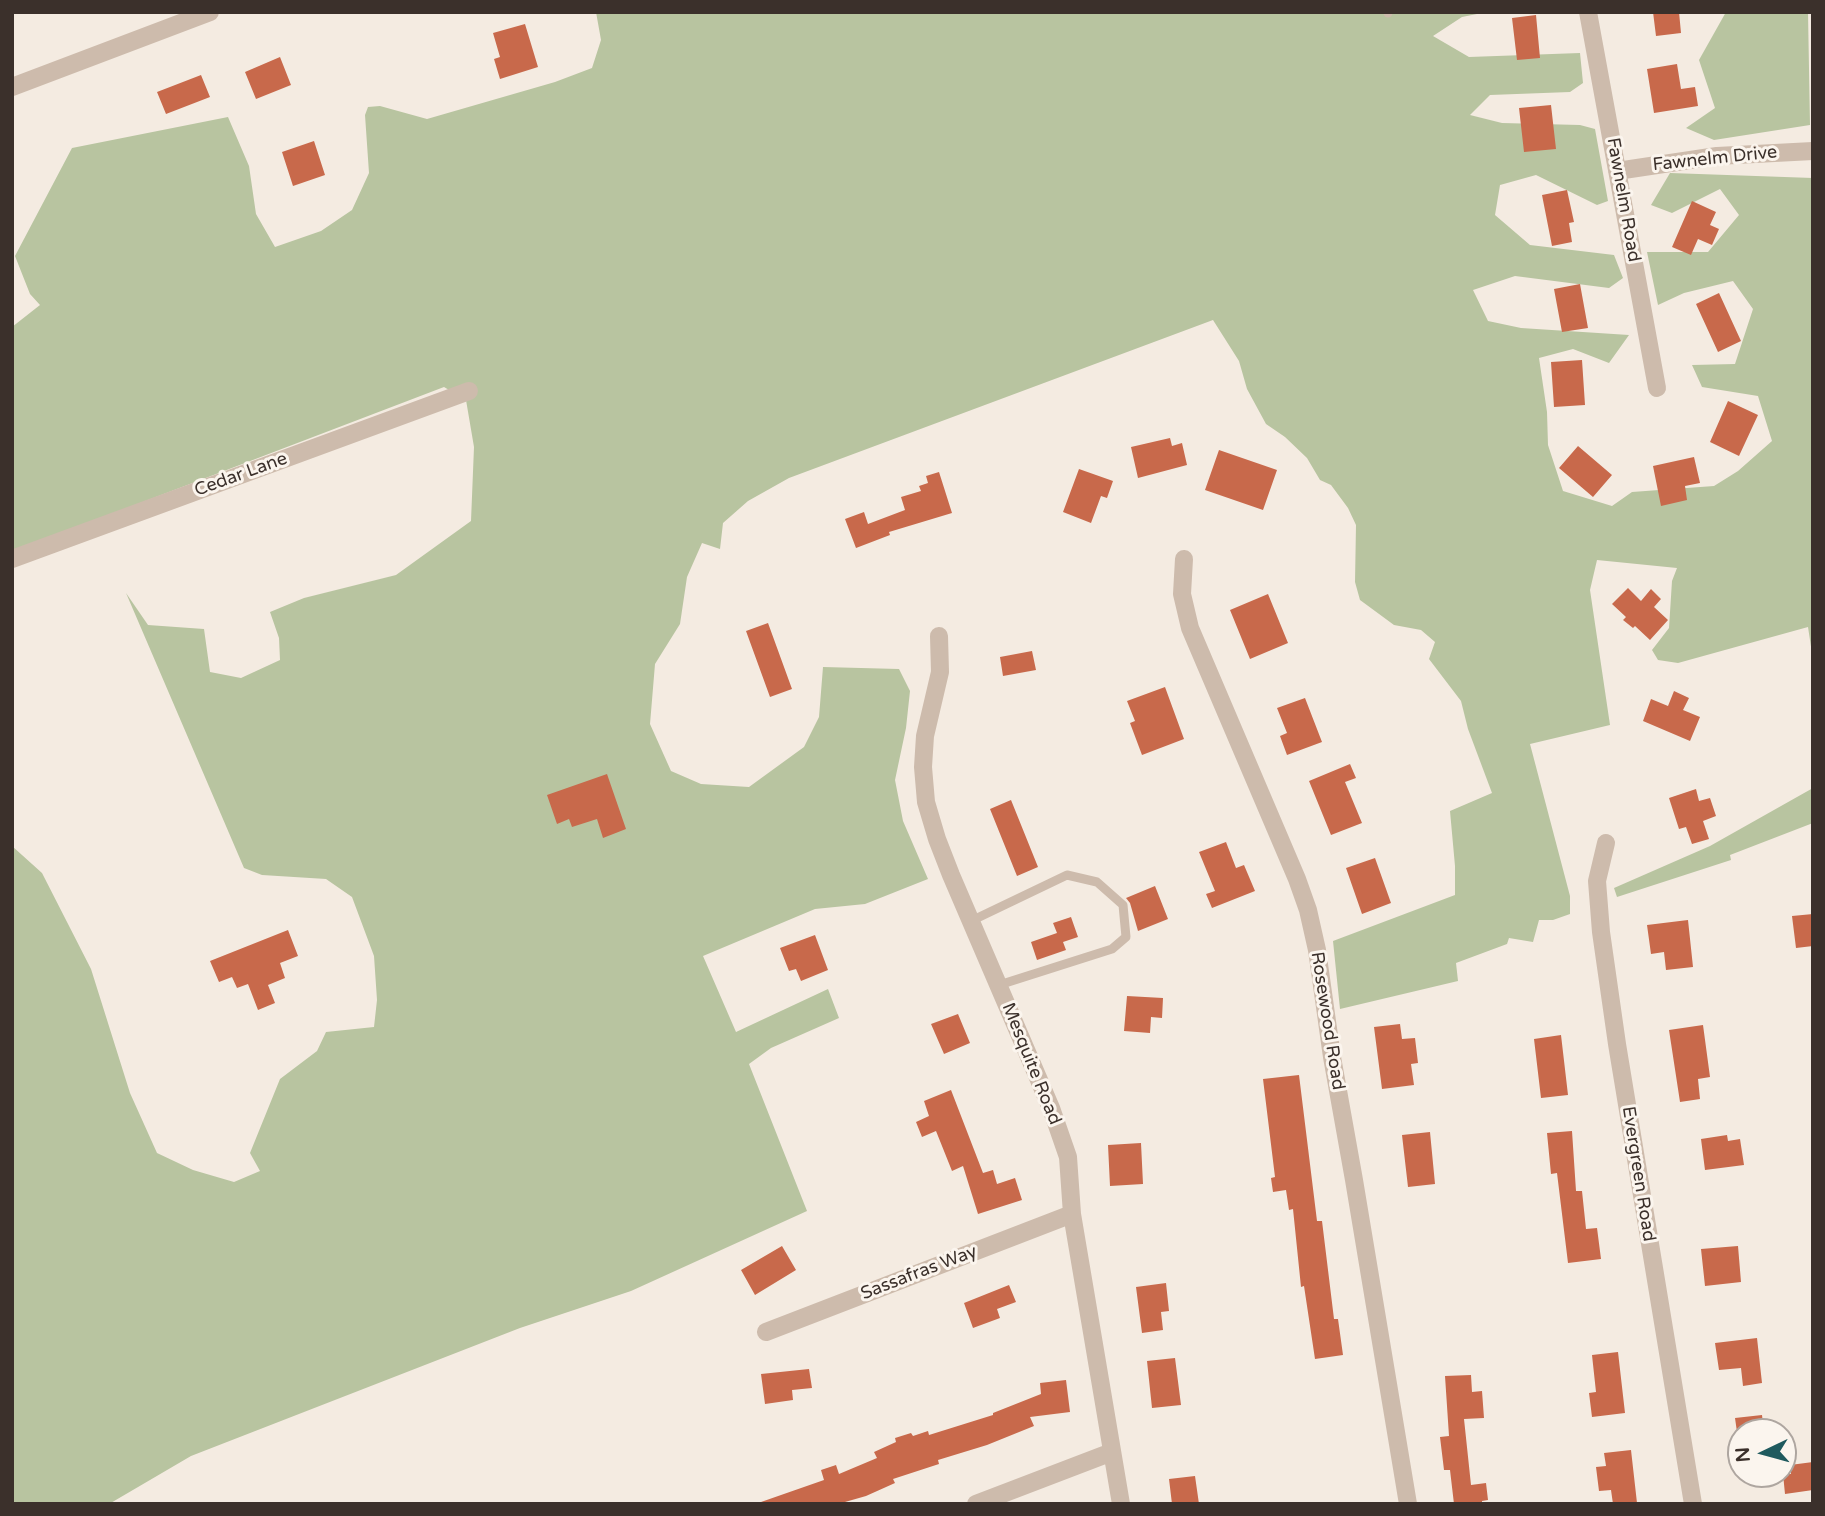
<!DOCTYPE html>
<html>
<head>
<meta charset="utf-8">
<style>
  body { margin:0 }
  #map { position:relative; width:1825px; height:1516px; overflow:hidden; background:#f4ebe1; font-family:"Varela Round",sans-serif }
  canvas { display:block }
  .frame { position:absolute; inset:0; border:14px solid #3b302b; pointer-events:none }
  .north { position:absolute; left:1727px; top:1418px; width:70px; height:70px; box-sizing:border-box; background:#fbf5ee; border:2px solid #aea6a0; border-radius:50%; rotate:265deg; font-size:19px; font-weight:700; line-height:28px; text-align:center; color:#3b302b }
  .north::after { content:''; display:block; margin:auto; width:24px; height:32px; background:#1f5a5e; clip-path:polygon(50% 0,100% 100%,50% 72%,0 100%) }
</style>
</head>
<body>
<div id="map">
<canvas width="1825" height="1516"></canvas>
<div class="frame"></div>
<div class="north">N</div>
</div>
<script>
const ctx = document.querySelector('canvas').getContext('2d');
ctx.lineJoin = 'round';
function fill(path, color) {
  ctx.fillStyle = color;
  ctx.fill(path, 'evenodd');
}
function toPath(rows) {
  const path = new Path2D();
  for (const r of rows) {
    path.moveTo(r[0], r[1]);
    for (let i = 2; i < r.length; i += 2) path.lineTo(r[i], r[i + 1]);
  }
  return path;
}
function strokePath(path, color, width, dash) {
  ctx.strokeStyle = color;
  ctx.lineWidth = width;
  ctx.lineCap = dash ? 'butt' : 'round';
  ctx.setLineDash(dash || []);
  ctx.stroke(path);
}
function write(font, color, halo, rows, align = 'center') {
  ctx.font = font + ' "Varela Round",sans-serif';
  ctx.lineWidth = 6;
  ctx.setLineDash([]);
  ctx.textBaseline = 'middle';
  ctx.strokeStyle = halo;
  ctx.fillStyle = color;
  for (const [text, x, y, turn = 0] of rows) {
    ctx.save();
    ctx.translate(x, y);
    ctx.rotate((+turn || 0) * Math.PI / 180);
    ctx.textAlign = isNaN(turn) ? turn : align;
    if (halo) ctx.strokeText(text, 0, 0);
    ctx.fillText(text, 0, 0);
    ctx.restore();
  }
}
fill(toPath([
  [596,12,1487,12,1462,17,1433,36,1469,57,1580,53,1583,83,1570,92,1490,95,1470,115,1502,123,1580,125,1595,129,1608,201,1597,205,1536,175,1500,185,1495,215,1530,245,1614,255,1623,278,1609,288,1515,276,1473,290,1488,321,1521,328,1629,335,1609,363,1573,349,1539,358,1547,412,1548,445,1563,491,1612,506,1632,492,1714,486,1738,471,1772,441,1758,396,1702,387,1692,365,1735,364,1753,309,1733,281,1684,293,1658,305,1647,252,1708,252,1739,215,1720,189,1672,213,1651,205,1670,173,1813,178,1813,660,1808,627,1678,663,1658,660,1652,650,1669,628,1672,581,1677,568,1597,560,1590,590,1610,725,1530,744,1570,896,1570,914,1553,920,1539,920,1533,942,1509,938,1507,944,1456,963,1458,981,1340,1009,1333,941,1455,895,1455,866,1450,811,1492,793,1468,729,1461,701,1429,659,1435,642,1421,630,1394,625,1360,600,1355,582,1356,525,1348,508,1331,485,1320,480,1307,458,1285,437,1266,424,1247,389,1239,361,1213,320,789,478,748,501,723,523,720,549,702,543,687,577,680,624,655,664,650,724,671,771,701,784,749,787,804,747,819,717,823,667,899,669,910,691,906,728,895,780,903,821,928,879,865,904,815,909,703,956,736,1032,828,989,839,1018,771,1048,749,1064,807,1211,631,1291,520,1328,191,1456,109,1504,12,1504,12,846,42,873,91,969,130,1093,157,1153,193,1170,234,1182,260,1171,250,1153,280,1079,317,1051,326,1032,374,1027,377,1000,374,956,352,897,326,879,262,875,244,868,126,593,148,625,204,629,210,672,241,678,280,660,279,638,270,612,304,598,396,575,471,521,474,447,466,400,444,387,12,552,12,327,40,305,30,294,15,256,72,148,228,117,249,166,256,214,275,247,321,231,352,210,369,173,365,115,368,107,380,106,427,119,555,82,592,68,601,40],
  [1726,12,1808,12,1810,125,1714,140,1686,128,1715,108,1699,60],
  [1813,788,1813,823,1730,855,1731,860,1617,897,1614,888,1710,846]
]), '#b8c4a0');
fill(toPath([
  [1653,12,1679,12,1681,33,1656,36],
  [1536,15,1540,58,1517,60,1512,18],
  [525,24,538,67,500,79,494,59,500,57,493,33],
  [280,57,291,85,256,99,245,72],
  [1677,64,1681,89,1695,87,1698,106,1654,113,1647,69],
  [201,75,210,97,166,114,157,92],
  [1551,105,1556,149,1524,152,1519,108],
  [314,141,325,175,293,186,282,152],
  [1567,190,1574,222,1569,223,1572,242,1552,246,1542,195],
  [1692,201,1716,212,1710,225,1719,229,1712,245,1698,239,1691,255,1672,247],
  [1580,284,1588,328,1562,332,1554,289],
  [1719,293,1741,341,1718,352,1696,304],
  [1582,360,1585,405,1554,407,1551,362],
  [1728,401,1758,415,1739,456,1710,442],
  [1170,438,1172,446,1182,443,1187,465,1138,478,1131,447],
  [1578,446,1612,475,1593,497,1559,468],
  [1219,450,1277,470,1263,510,1205,490],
  [1694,457,1700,483,1685,486,1687,500,1661,506,1653,466],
  [1079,469,1113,481,1107,498,1101,496,1091,523,1063,512],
  [939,472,952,513,889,532,890,535,856,548,845,519,864,512,868,524,905,510,901,497,921,491,919,486,928,483,926,476],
  [1628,588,1641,601,1651,589,1661,599,1654,607,1668,620,1650,640,1635,626,1633,628,1623,620,1626,617,1612,604],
  [1268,594,1288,643,1250,659,1230,610],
  [768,623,792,689,770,697,746,631],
  [1032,651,1036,670,1003,676,1000,657],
  [1165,687,1184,739,1142,755,1130,723,1135,721,1127,701],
  [1674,691,1689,698,1683,710,1700,717,1690,741,1643,721,1651,699,1668,706],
  [1305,698,1322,742,1287,755,1280,736,1287,733,1277,708],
  [1350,764,1356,778,1345,782,1362,823,1331,835,1309,781],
  [607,774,626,829,603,838,597,819,572,827,569,819,557,824,547,795],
  [1696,789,1699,801,1710,798,1716,816,1703,821,1709,839,1692,844,1686,827,1679,829,1669,798],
  [1011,800,1038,867,1017,876,990,809],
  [1226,842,1236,868,1244,865,1255,891,1212,908,1206,894,1215,891,1199,852],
  [1375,858,1391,903,1362,914,1346,868],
  [1155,886,1168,919,1138,931,1130,903,1126,898],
  [1813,914,1813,946,1796,948,1792,916],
  [1071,917,1078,937,1063,942,1066,950,1037,960,1031,942,1057,933,1053,923],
  [1688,920,1693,967,1666,970,1664,952,1651,954,1647,925],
  [288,930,298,956,280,963,285,978,268,985,275,1003,258,1010,248,984,237,988,232,977,219,982,210,961],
  [815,935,828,970,801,981,796,969,789,971,780,948],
  [1127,996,1163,998,1162,1018,1151,1017,1150,1033,1124,1031],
  [958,1014,970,1043,944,1054,931,1024],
  [1400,1024,1402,1039,1415,1038,1418,1063,1411,1064,1414,1085,1382,1089,1374,1027],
  [1703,1025,1710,1077,1698,1079,1700,1099,1680,1102,1669,1030],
  [1561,1035,1568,1095,1541,1098,1534,1039],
  [1299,1075,1317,1221,1322,1221,1334,1319,1338,1319,1343,1355,1315,1359,1304,1286,1301,1287,1293,1209,1289,1210,1286,1190,1273,1192,1271,1178,1275,1177,1263,1079],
  [951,1090,983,1173,993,1170,997,1184,1015,1178,1022,1200,978,1214,963,1166,952,1171,936,1131,922,1137,916,1122,929,1116,924,1101],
  [1572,1131,1576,1191,1582,1191,1586,1229,1597,1228,1601,1259,1568,1263,1557,1173,1551,1174,1547,1133],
  [1430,1132,1435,1184,1408,1187,1402,1135],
  [1727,1135,1728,1141,1740,1139,1744,1165,1705,1170,1701,1139],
  [1141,1143,1143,1184,1110,1186,1108,1145],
  [782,1246,796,1270,755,1295,741,1270],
  [1738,1246,1741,1282,1705,1286,1701,1249],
  [1166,1283,1169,1311,1161,1312,1163,1330,1142,1333,1136,1287],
  [1009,1285,1016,1302,997,1309,1000,1318,973,1328,964,1303],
  [1757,1338,1762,1383,1743,1386,1741,1368,1719,1370,1715,1343],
  [1618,1352,1625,1413,1592,1417,1589,1393,1596,1392,1592,1355],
  [1175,1358,1181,1405,1152,1408,1147,1361],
  [809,1369,812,1388,792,1390,793,1400,765,1404,761,1374],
  [1471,1375,1472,1392,1482,1391,1484,1418,1464,1419,1471,1485,1486,1483,1488,1500,1482,1501,1482,1504,1454,1504,1450,1470,1444,1470,1440,1437,1449,1436,1445,1376],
  [1066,1380,1070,1412,1030,1417,1034,1426,987,1445,938,1460,939,1464,893,1479,895,1483,866,1496,838,1504,761,1504,761,1502,824,1480,821,1470,836,1465,839,1474,877,1458,874,1452,896,1442,895,1438,911,1433,913,1436,928,1431,929,1435,993,1415,993,1413,1041,1394,1040,1383],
  [1762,1415,1764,1432,1737,1432,1735,1418],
  [1631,1450,1637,1503,1613,1504,1611,1490,1599,1491,1596,1467,1606,1466,1604,1453],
  [1813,1462,1813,1490,1785,1494,1783,1474,1791,1474,1790,1465],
  [1195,1476,1199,1504,1172,1504,1169,1479]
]), '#c8694b');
strokePath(toPath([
  [1388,12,1388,13],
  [971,921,1067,875,1097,882,1123,905,1126,937,1112,949,999,985]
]), '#cdbbac', 9);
strokePath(toPath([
  [1588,12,1657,388],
  [12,87,210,12],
  [1617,171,1717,156,1813,151],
  [12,559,469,391],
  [1184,559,1182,594,1190,628,1297,879,1308,910,1317,950,1332,1057,1354,1180,1408,1504],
  [939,636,940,672,925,736,923,767,926,802,937,839,951,875,1051,1108,1068,1157,1072,1214,1121,1504],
  [1606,843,1597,881,1601,932,1617,1044,1693,1504],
  [766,1332,1072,1214],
  [976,1504,1112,1452]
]), '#cdbbac', 18);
write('18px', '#3b302b', '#fbf5ee', [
  ["Fawnelm Drive",1715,159,-6],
  ["Fawnelm Road",1623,200,80],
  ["Cedar Lane",241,475,-20],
  ["Rosewood Road",1327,1021,81],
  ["Mesquite Road",1031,1064,68],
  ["Evergreen Road",1638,1174,81],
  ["Sassafras Way",919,1273,-21]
]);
</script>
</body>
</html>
